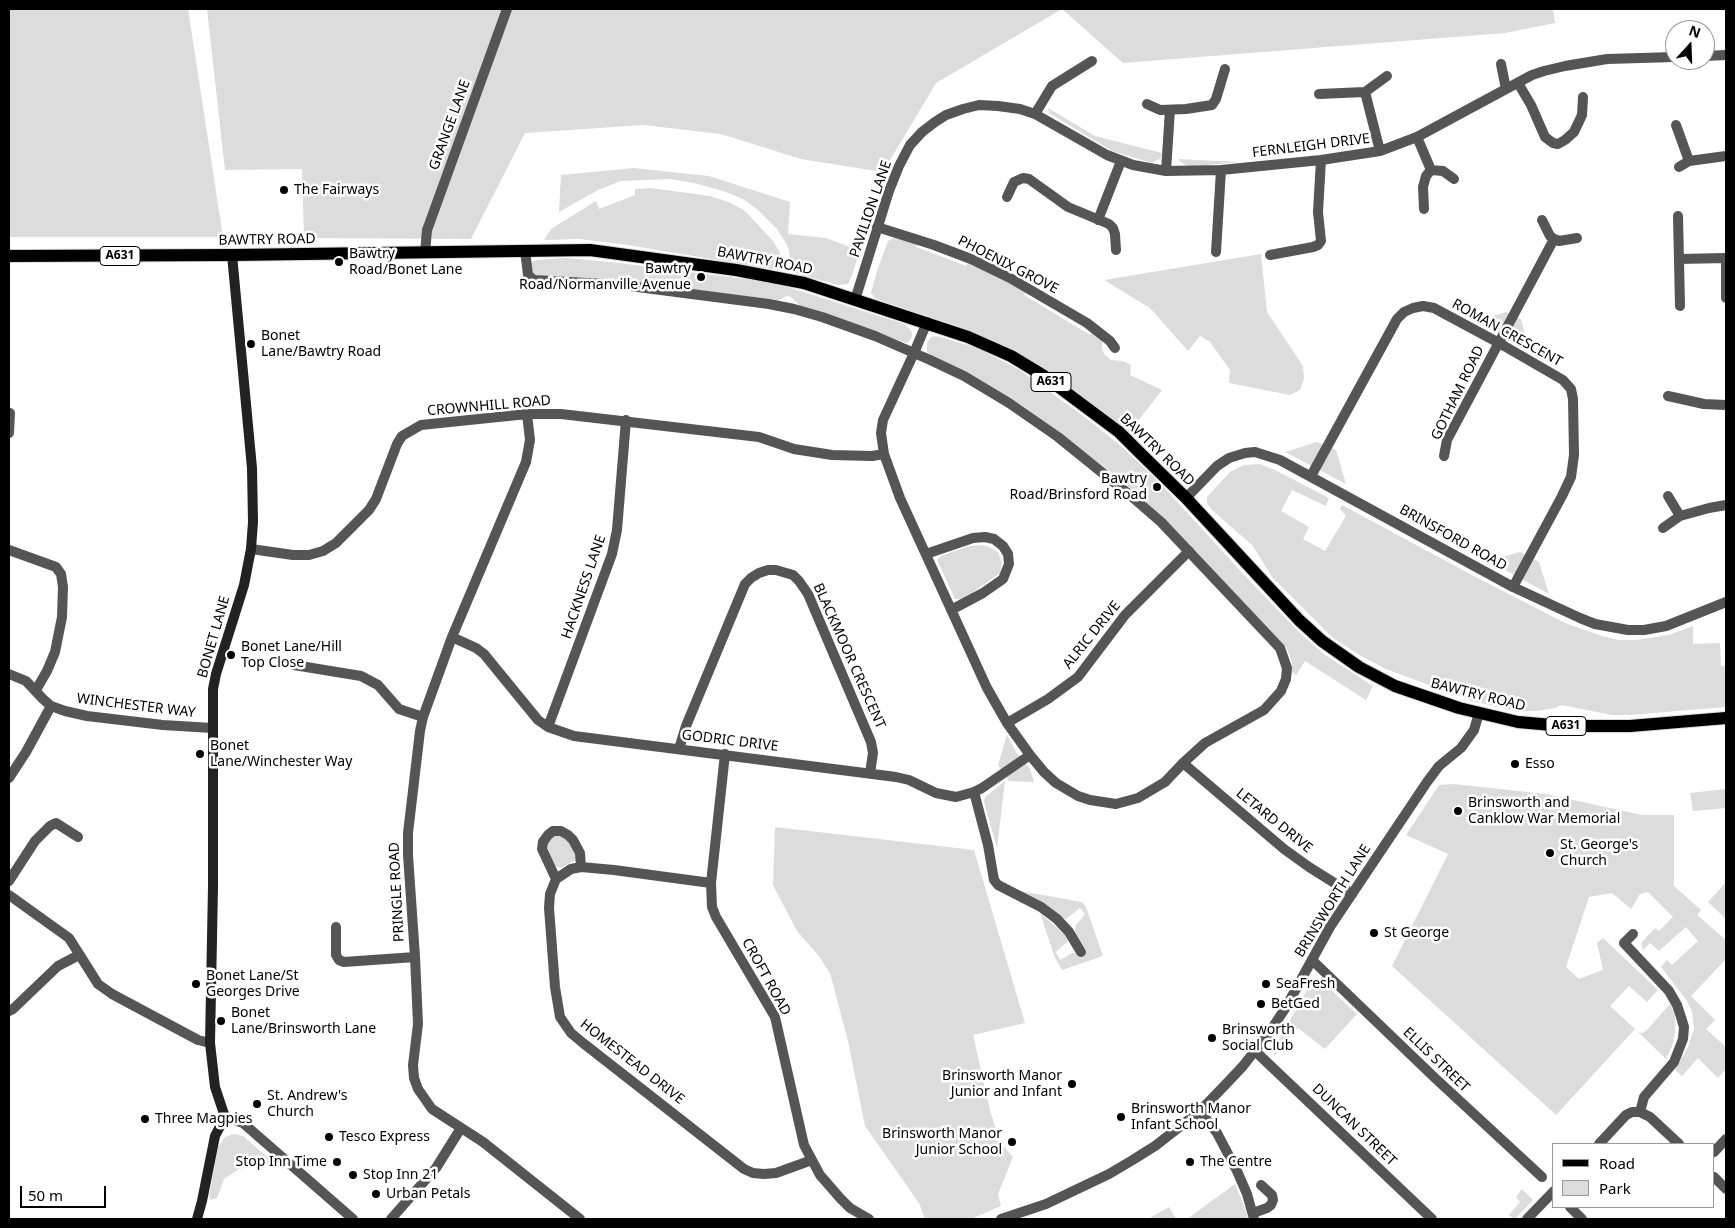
<!DOCTYPE html>
<html>
<head>
<meta charset="utf-8">
<style>
  body { margin:0 }
  #map { position:relative; width:1735px; height:1228px; overflow:hidden; background:#fff; font-family:"Noto Sans",sans-serif }
  canvas { display:block }
  .frame { position:absolute; inset:0; border:10px solid #000; pointer-events:none }
  .legend { position:absolute; left:1552px; top:1143px; width:162px; height:65px; box-sizing:border-box; background:#fff; border:1px solid #999; margin:0; padding:6px 9px; list-style:none; font-size:15px; color:#000 }
  .legend li { display:flex; align-items:center; gap:10px; height:25px }
  .legend b { width:25px; border:1px solid #999 }
  .north { position:absolute; left:1665px; top:20px; width:50px; height:50px; box-sizing:border-box; background:#fff; border:1px solid #999; border-radius:50%; rotate:20deg; font-size:14px; font-weight:700; line-height:20px; text-align:center; color:#000 }
  .north::after { content:''; display:block; margin:auto; width:18px; height:22px; background:#000; clip-path:polygon(50% 0,100% 100%,50% 72%,0 100%) }
  .scale { position:absolute; left:20px; top:1186px; width:86px; height:22px; box-sizing:border-box; border:2px solid #000; border-top:0; padding-left:6px; font-size:15px; line-height:18px; white-space:nowrap; color:#000; -webkit-text-stroke:4px #fff; paint-order:stroke }
</style>
</head>
<body>
<div id="map">
<canvas width="1735" height="1228"></canvas>
<div class="frame"></div>
<ul class="legend">
<li><b style="height:6px;background:#000"></b>Road</li>
<li><b style="height:14px;background:#dcdcdc"></b>Park</li>
</ul>
<div class="north">N</div>
<div class="scale">50 m</div>
</div>
<script>
const ctx = document.querySelector('canvas').getContext('2d');
ctx.lineJoin = 'round';
function fill(path, color) {
  ctx.fillStyle = color;
  ctx.fill(path, 'evenodd');
}
function toPath(rows) {
  const path = new Path2D();
  for (const r of rows) {
    path.moveTo(r[0], r[1]);
    for (let i = 2; i < r.length; i += 2) path.lineTo(r[i], r[i + 1]);
  }
  return path;
}
function strokePath(path, color, width, dash) {
  ctx.strokeStyle = color;
  ctx.lineWidth = width;
  ctx.lineCap = dash ? 'butt' : 'round';
  ctx.setLineDash(dash || []);
  ctx.stroke(path);
}
function write(font, color, halo, rows, align = 'center') {
  ctx.font = font + ' "Noto Sans",sans-serif';
  ctx.lineWidth = 5;
  ctx.setLineDash([]);
  ctx.textBaseline = 'middle';
  ctx.strokeStyle = halo;
  ctx.fillStyle = color;
  for (const [text, x, y, turn = 0] of rows) {
    ctx.save();
    ctx.translate(x, y);
    ctx.rotate((+turn || 0) * Math.PI / 180);
    ctx.textAlign = isNaN(turn) ? turn : align;
    if (halo) ctx.strokeText(text, 0, 0);
    ctx.fillText(text, 0, 0);
    ctx.restore();
  }
}
fill(toPath([
  [9,9,188,9,223,237,9,237],
  [207,9,1553,9,1555,23,1505,33,1123,63,1062,9,936,83,883,172,801,159,721,134,643,125,525,133,471,239,304,238,302,169,225,170],
  [1048,108,1095,136,1162,153,1161,158,1152,163,1112,151,1049,113],
  [1178,159,1239,162,1196,166,1187,166,1182,163],
  [634,168,709,176,790,202,788,234,826,238,860,251,851,278,848,284,838,285,791,272,789,250,786,243,777,229,757,209,743,199,723,191,694,183,670,179,621,181,598,190,559,212,561,175],
  [651,188,710,196,731,203,745,211,773,241,779,251,783,263,783,271,628,245,579,239,544,240,551,229,596,201,599,209,635,195,635,189],
  [894,238,917,243,916,247,966,266,968,263,1026,291,1024,295,1090,335,1092,332,1102,340,1102,348,1104,354,1111,360,1123,361,1131,365,1130,375,1162,390,1128,434,1085,399,1037,365,1004,345,966,329,876,299,871,293,877,271,888,241],
  [1261,254,1267,312,1303,366,1304,379,1300,390,1290,395,1229,383,1230,370,1210,342,1200,336,1188,351,1150,308,1104,280],
  [566,258,611,262,753,280,788,287,904,324,911,330,912,335,911,339,907,343,900,341,801,307,791,297,787,296,778,300,615,280,581,278,542,278,534,274,529,269,530,264,535,260],
  [1506,312,1521,319,1528,346,1480,320],
  [937,336,977,348,1020,370,1090,421,1121,446,1160,483,1246,577,1300,633,1325,655,1373,686,1366,700,1305,661,1296,675,1292,672,1292,662,1286,647,1162,517,1120,479,1021,405,957,367,931,355,927,352,927,343,931,337],
  [1317,442,1336,450,1346,484,1285,452],
  [1260,464,1275,470,1329,498,1326,506,1292,490,1281,511,1309,527,1303,539,1325,551,1346,516,1340,509,1342,505,1470,574,1565,623,1602,636,1619,640,1636,640,1669,635,1693,626,1693,644,1720,643,1721,666,1726,666,1726,707,1630,715,1612,715,1561,705,1555,708,1537,711,1514,711,1472,701,1386,669,1361,656,1333,638,1272,577,1253,546,1211,509,1207,503,1207,497,1230,472,1244,465],
  [979,545,987,546,998,552,1002,563,1000,573,970,594,960,599,955,599,937,560,941,556,949,553,970,546],
  [1520,552,1539,562,1549,594,1489,561],
  [1007,735,1016,752,1030,769,1034,782,1009,781,998,765],
  [1005,781,997,848,984,802,985,797],
  [1454,784,1546,794,1642,815,1674,815,1674,886,1701,910,1697,915,1726,940,1726,959,1691,996,1715,1020,1706,1029,1726,1047,1726,1069,1718,1078,1698,1058,1682,1076,1675,1070,1688,1047,1694,1029,1692,1012,1687,1001,1661,967,1667,960,1672,965,1698,941,1686,927,1659,951,1650,943,1643,950,1641,943,1655,928,1659,931,1673,917,1648,892,1640,894,1631,909,1612,893,1589,897,1566,967,1579,979,1603,970,1597,943,1603,938,1658,990,1647,1002,1629,986,1610,1006,1635,1029,1556,1115,1392,966,1448,854,1406,835,1439,785],
  [1726,789,1726,808,1693,811,1690,793],
  [775,827,974,850,1025,1023,973,1035,990,1110,1000,1142,1013,1157,998,1194,1001,1206,971,1219,925,1219,919,1203,865,1126,848,1041,830,973,818,955,797,931,773,885],
  [559,835,564,837,576,852,576,860,561,868,557,867,553,863,547,846,547,842,554,836],
  [1726,882,1726,919,1708,902],
  [1020,891,1082,902,1086,907,1103,956,1062,970,1055,958,1040,913,1067,937,1068,941,1056,952,1060,960,1072,953,1075,953,1080,956,1087,951,1075,932,1076,925,1085,914,1080,908,1066,919,1061,917,1043,903],
  [1314,978,1318,978,1357,1014,1325,1049,1298,1028,1274,1056,1273,1050],
  [1670,1004,1675,1015,1675,1032,1673,1044,1666,1059,1637,1031,1641,1033,1646,1031],
  [234,1134,243,1136,279,1167,262,1163,239,1169,224,1179,217,1198,211,1200,209,1196,218,1147,225,1137],
  [1235,1184,1246,1211,1248,1219,1187,1219],
  [1522,1189,1533,1200,1516,1218,1513,1218,1509,1215,1520,1202,1516,1197],
  [1169,1207,1176,1219,1148,1219]
]), '#dcdcdc');
const primary = toPath([
  [9,256,232,255,590,250,736,270,804,283,968,337,1011,356,1044,376,1119,432,1137,450,1186,498,1299,620,1322,641,1359,667,1395,686,1459,708,1518,722,1564,726,1630,726,1726,718]
]);
strokePath(primary, '#dbdbdb', 14);
strokePath(toPath([
  [1705,56,1726,55],
  [1501,64,1506,89],
  [1518,83,1531,105,1545,137,1553,143,1558,144,1565,140,1574,132,1582,115,1583,97],
  [1365,92,1380,151],
  [1319,94,1365,92,1387,76],
  [1147,104,1160,110,1186,109,1212,105,1216,99,1225,69],
  [1035,114,1052,86,1092,61],
  [1676,125,1689,161],
  [1417,137,1431,170],
  [1679,167,1689,161,1726,156],
  [1166,171,1170,110],
  [1007,197,1014,182,1023,178,1029,179,1068,207,1109,224,1113,228,1115,234,1116,250],
  [1424,209,1423,187,1426,176,1431,170,1443,171,1454,179],
  [1678,216,1680,306],
  [1098,220,1121,161],
  [1542,220,1550,236,1554,239,1559,241,1577,238],
  [877,227,934,245,971,259,1010,278,1087,323,1110,341,1115,348],
  [525,250,528,275,534,280,622,285,769,304,794,309,822,317,875,336,914,353,928,359,964,376,1009,403,1058,437,1131,496,1161,522,1280,648,1287,668,1286,679,1281,691,1264,710,1205,743,1183,763,1165,782,1138,798,1116,804,1090,800,1078,796,1056,783,1044,772,1030,755,1007,723,987,688,900,498,884,454,881,433,883,420,914,353,927,322],
  [1216,252,1221,170],
  [425,253,427,230,430,222,507,9],
  [1270,255,1313,247,1318,245,1321,241,1318,212,1321,160],
  [1726,258,1726,298],
  [1679,259,1726,258],
  [855,300,889,191,899,166,910,145,922,132,935,122,946,115,963,109,979,105,998,106,1020,109,1035,114,1107,155,1133,165,1166,171,1221,170,1321,160,1380,151,1417,137,1532,75,1544,71,1565,66,1607,59,1675,57],
  [1668,396,1704,404,1726,405],
  [527,414,530,440,526,462,452,637,423,717,420,731,408,833,408,855,415,957,418,1024,413,1065,414,1078,418,1089,432,1109,483,1142,580,1219],
  [9,433,10,413],
  [1444,456,1447,440,1554,239],
  [1311,476,1397,319,1404,312,1413,308,1423,306,1434,308,1499,343,1563,380,1571,389,1573,399,1574,455,1571,477,1562,496,1513,587],
  [1668,496,1680,516],
  [1186,498,1217,466,1229,458,1245,453,1255,452,1280,460,1513,587,1580,618,1595,624,1628,630,1644,630,1666,626,1726,602],
  [1663,528,1680,516,1709,508,1726,505],
  [251,549,293,555,309,555,323,551,336,543,369,510,376,499,397,444,402,436,421,425,527,414,561,414,759,437,794,449,832,455,872,456,884,454],
  [9,550,56,567,61,574,63,587,62,617,55,652,47,671,36,690],
  [926,554,973,538,985,537,994,539,1003,546,1008,554,1009,564,1003,579,983,593,951,610],
  [452,637,476,648,484,654,538,720,548,727,574,736,896,777,909,780,936,793,956,797,974,792,982,788,1030,755],
  [294,665,361,676,378,685,399,709,423,717],
  [9,674,26,681,43,699,51,706,65,711,87,716,163,725,212,728],
  [1007,723,1048,699,1078,677,1125,615,1189,551],
  [548,727,612,554,617,530,626,420],
  [679,749,686,726,745,584,751,578,759,573,768,570,776,570,793,575,799,581,808,594,871,742,873,753,870,773],
  [725,754,711,883,712,907,716,917,775,1017,804,1145,820,1175,840,1198,850,1208,869,1219],
  [1183,763,1284,849,1309,867,1352,894],
  [9,778,26,752,51,706],
  [974,792,988,845,994,880,998,885,1041,907,1057,919,1069,932,1081,952],
  [556,879,542,849,543,842,548,835,553,831,561,831,568,835,573,840,580,853,581,867],
  [9,881,35,841,50,826,56,823,78,837],
  [711,883,614,870,581,867,571,869,556,879,550,894,549,908,555,987,560,1017,571,1033,583,1043,744,1169,753,1173,764,1174,776,1173,812,1160],
  [9,895,69,938,98,984,112,994,198,1040,210,1043],
  [336,927,336,955,339,960,344,962,415,957],
  [1312,960,1435,1078,1542,1177],
  [9,1011,13,1009,58,966,79,955],
  [1255,1051,1432,1219],
  [1200,1111,1217,1133,1237,1171,1247,1194,1254,1219],
  [1640,1112,1650,1117,1679,1144],
  [1599,1144,1626,1115,1632,1112,1640,1112,1644,1097,1674,1062,1683,1039,1684,1027,1681,1017,1677,1005,1669,991,1624,943,1633,934],
  [1714,1152,1726,1139],
  [1714,1177,1726,1189],
  [1570,1207,1582,1219],
  [1253,1213,1267,1208,1271,1205,1273,1200,1272,1195,1261,1185],
  [391,1219,436,1168,461,1128],
  [1527,1219,1554,1191]
]), '#555', 10);
strokePath(toPath([
  [225,1117,243,1123,353,1219],
  [1001,1219,1046,1204,1109,1174,1131,1161,1155,1146,1200,1111,1227,1083,1243,1066,1271,1030,1286,1007,1330,927,1352,894,1427,782,1439,766,1461,748,1474,730,1479,713]
]), '#555', 10);
strokePath(toPath([
  [197,1219,202,1201,215,1136,225,1117,215,1087,210,1043,213,886,213,689,216,674,244,585,251,549,253,522,252,468,232,255]
]), '#222', 10);
strokePath(primary, '#000', 12);
for (const [x, y, r, color] of [
  [284,190,5,"#000"],
  [339,262,5,"#000"],
  [701,277,5,"#000"],
  [251,344,5,"#000"],
  [1157,487,5,"#000"],
  [231,655,5,"#000"],
  [200,754,5,"#000"],
  [1515,764,5,"#000"],
  [1458,811,5,"#000"],
  [1550,853,5,"#000"],
  [1374,933,5,"#000"],
  [196,984,5,"#000"],
  [1266,984,5,"#000"],
  [1261,1004,5,"#000"],
  [221,1021,5,"#000"],
  [1212,1038,5,"#000"],
  [1072,1084,5,"#000"],
  [257,1104,5,"#000"],
  [1121,1117,5,"#000"],
  [145,1119,5,"#000"],
  [329,1137,5,"#000"],
  [1012,1142,5,"#000"],
  [337,1162,5,"#000"],
  [1190,1162,5,"#000"],
  [353,1175,5,"#000"],
  [376,1194,5,"#000"]
]) {
  const dot = new Path2D();
  dot.arc(x, y, r, 0, 2 * Math.PI);
  ctx.fillStyle = color;
  ctx.fill(dot);
  strokePath(dot, '#fff', 2);
}
for (const [x, y, w] of [
  [120,256,40],
  [1051,382,40],
  [1566,726,40]
]) {
  const box = new Path2D();
  box.roundRect(x - w / 2, y - 9.5, w, 19, 4);
  ctx.fillStyle = '#fff';
  ctx.fill(box);
  strokePath(box, '#000', 1);
}
write('bold 12px', '#000', null, [
  ["A631",120,256],
  ["A631",1051,382],
  ["A631",1566,726]
]);
write('14px', '#000', '#fff', [
  ["GRANGE LANE",450,125,-70],
  ["FERNLEIGH DRIVE",1311,146,-7],
  ["PAVILION LANE",871,209,-71],
  ["BAWTRY ROAD",267,240,-1],
  ["BAWTRY ROAD",765,261,11],
  ["PHOENIX GROVE",1008,265,27],
  ["ROMAN CRESCENT",1507,333,29],
  ["GOTHAM ROAD",1458,393,-64],
  ["CROWNHILL ROAD",489,406,-5],
  ["BAWTRY ROAD",1157,450,44],
  ["BRINSFORD ROAD",1453,538,29],
  ["HACKNESS LANE",584,587,-71],
  ["ALRIC DRIVE",1092,635,-51],
  ["BONET LANE",214,637,-74],
  ["BLACKMOOR CRESCENT",849,656,66],
  ["BAWTRY ROAD",1478,695,14],
  ["WINCHESTER WAY",136,706,7],
  ["GODRIC DRIVE",730,741,7],
  ["LETARD DRIVE",1274,821,39],
  ["PRINGLE ROAD",397,892,-93],
  ["BRINSWORTH LANE",1333,901,-58],
  ["CROFT ROAD",766,977,61],
  ["ELLIS STREET",1436,1060,44],
  ["HOMESTEAD DRIVE",632,1062,38],
  ["DUNCAN STREET",1354,1125,44]
]);
write('14px', '#000', '#fff', [
  ["The Fairways",294,190],
  ["Bawtry",349,254],
  ["Road/Bonet Lane",349,270],
  ["Bawtry",691,269,"right"],
  ["Road/Normanville Avenue",691,285,"right"],
  ["Bonet",261,336],
  ["Lane/Bawtry Road",261,352],
  ["Bawtry",1147,479,"right"],
  ["Road/Brinsford Road",1147,495,"right"],
  ["Bonet Lane/Hill",241,647],
  ["Top Close",241,663],
  ["Bonet",210,746],
  ["Lane/Winchester Way",210,762],
  ["Esso",1525,764],
  ["Brinsworth and",1468,803],
  ["Canklow War Memorial",1468,819],
  ["St. George's",1560,845],
  ["Church",1560,861],
  ["St George",1384,933],
  ["Bonet Lane/St",206,976],
  ["Georges Drive",206,992],
  ["SeaFresh",1276,984],
  ["BetGed",1271,1004],
  ["Bonet",231,1013],
  ["Lane/Brinsworth Lane",231,1029],
  ["Brinsworth",1222,1030],
  ["Social Club",1222,1046],
  ["Brinsworth Manor",1062,1076,"right"],
  ["Junior and Infant",1062,1092,"right"],
  ["St. Andrew's",267,1096],
  ["Church",267,1112],
  ["Brinsworth Manor",1131,1109],
  ["Infant School",1131,1125],
  ["Three Magpies",155,1119],
  ["Brinsworth Manor",1002,1134,"right"],
  ["Junior School",1002,1150,"right"],
  ["Tesco Express",339,1137],
  ["Stop Inn Time",327,1162,"right"],
  ["The Centre",1200,1162],
  ["Stop Inn 21",363,1175],
  ["Urban Petals",386,1194]
], 'left');
</script>
</body>
</html>
